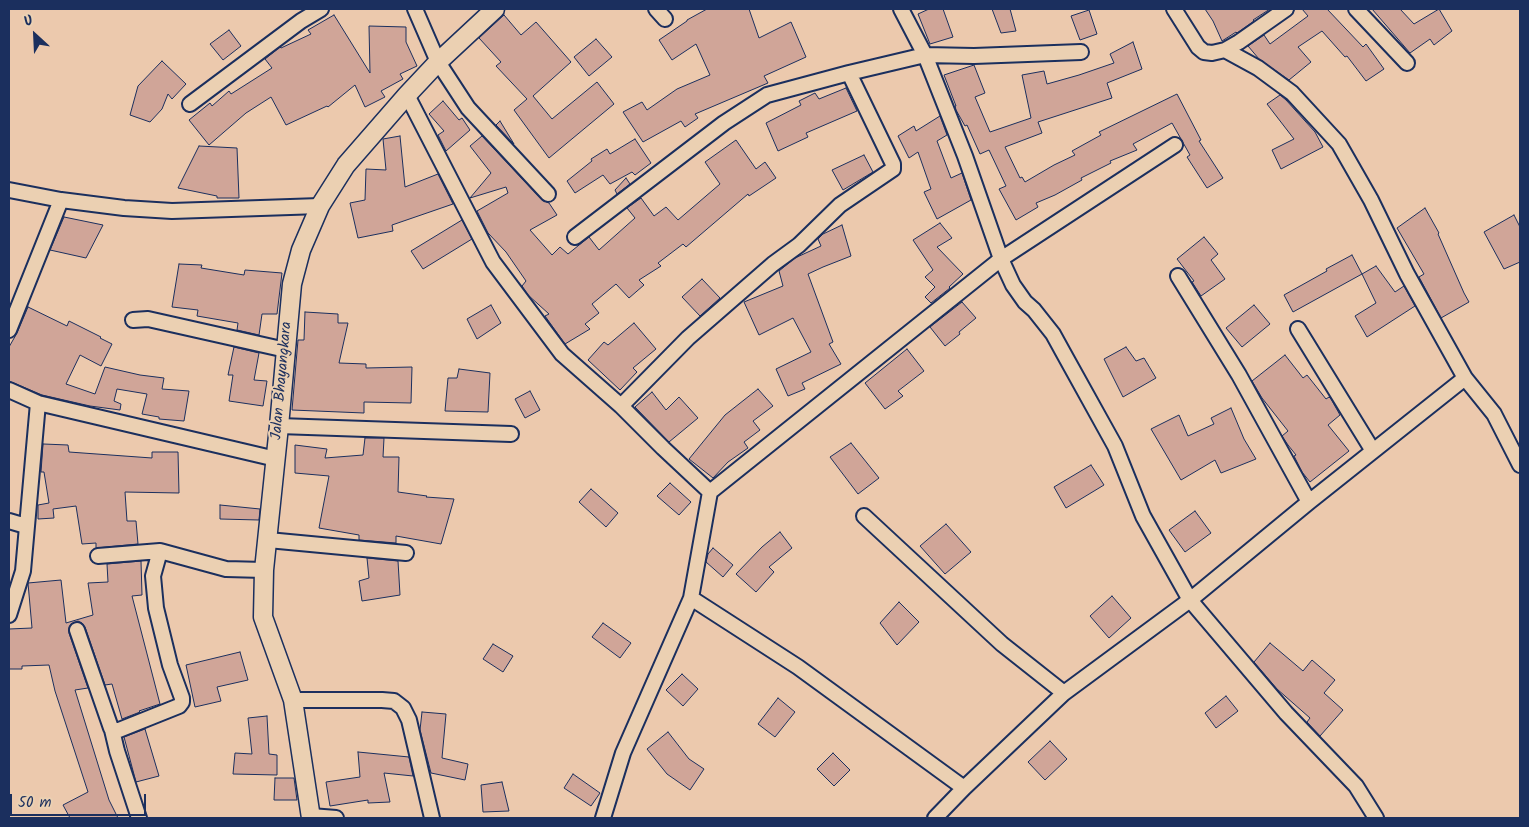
<!DOCTYPE html>
<html>
<head>
<meta charset="utf-8">
<style>
  body { margin:0 }
  #map { position:relative; width:1529px; height:827px; overflow:hidden; background:#ecc9ad; font-family:Kalam,sans-serif }
  canvas { display:block }
  .frame { position:absolute; inset:0; border:10px solid #1b2f5e; pointer-events:none }
  .north { position:absolute; left:10px; top:10px; width:50px; height:50px; -webkit-text-stroke:4px #ebd0b2; paint-order:stroke; rotate:335deg; font-size:14px; font-weight:700; line-height:20px; text-align:center; color:#1b2f5e }
  .north::after { content:''; display:block; margin:auto; width:18px; height:22px; background:#1b2f5e; clip-path:polygon(50% 0,100% 100%,50% 72%,0 100%) }
  .scale { position:absolute; left:10px; top:794px; width:136px; height:22px; box-sizing:border-box; border:2px solid #1b2f5e; border-top:0; padding-left:6px; font-size:15px; line-height:18px; white-space:nowrap; color:#1b2f5e; -webkit-text-stroke:4px #ebd0b2; paint-order:stroke }
</style>
</head>
<body>
<div id="map">
<canvas width="1529" height="827"></canvas>
<div class="frame"></div>
<div class="north">U</div>
<div class="scale">50 m</div>
</div>
<script>
const ctx = document.querySelector('canvas').getContext('2d');
ctx.lineJoin = 'round';
function fill(path, color) {
  ctx.fillStyle = color;
  ctx.fill(path, 'evenodd');
}
function toPath(rows) {
  const path = new Path2D();
  for (const r of rows) {
    path.moveTo(r[0], r[1]);
    for (let i = 2; i < r.length; i += 2) path.lineTo(r[i], r[i + 1]);
  }
  return path;
}
function strokePath(path, color, width, dash) {
  ctx.strokeStyle = color;
  ctx.lineWidth = width;
  ctx.lineCap = dash ? 'butt' : 'round';
  ctx.setLineDash(dash || []);
  ctx.stroke(path);
}
function write(font, color, halo, rows, align = 'center') {
  ctx.font = font + ' Kalam,sans-serif';
  ctx.lineWidth = 4;
  ctx.setLineDash([]);
  ctx.textBaseline = 'middle';
  ctx.strokeStyle = halo;
  ctx.fillStyle = color;
  for (const [text, x, y, turn = 0] of rows) {
    ctx.save();
    ctx.translate(x, y);
    ctx.rotate((+turn || 0) * Math.PI / 180);
    ctx.textAlign = isNaN(turn) ? turn : align;
    if (halo) ctx.strokeText(text, 0, 0);
    ctx.fillText(text, 0, 0);
    ctx.restore();
  }
}
const building = toPath([
  [707,9,749,9,759,38,791,22,806,57,764,76,768,83,695,114,698,118,685,127,681,121,643,142,623,112,642,102,647,110,677,89,710,75,696,44,672,60,659,40,687,21,687,20,707,9],
  [929,9,943,9,953,37,930,44,918,14,929,9],
  [992,9,1010,9,1016,31,1001,33,992,9],
  [1205,9,1270,9,1253,20,1254,21,1237,33,1236,32,1222,41,1213,21,1205,9],
  [1302,9,1327,9,1363,47,1366,44,1384,69,1366,81,1347,56,1345,57,1322,31,1298,47,1311,62,1289,80,1259,59,1248,46,1264,35,1270,44,1308,16,1302,9],
  [1372,9,1400,9,1414,24,1439,9,1452,31,1434,45,1430,39,1410,53,1372,9],
  [1089,10,1097,34,1080,40,1071,16,1089,10],
  [334,15,370,73,369,26,406,27,406,42,417,66,400,74,403,79,381,91,385,97,365,107,355,85,328,107,327,106,286,125,271,97,246,113,209,145,189,120,210,103,212,106,229,91,231,94,272,68,265,59,280,47,281,48,311,34,308,30,334,15],
  [504,15,521,35,536,22,571,62,533,96,552,119,597,82,614,104,549,158,514,110,527,99,496,66,501,62,479,38,504,15],
  [229,30,241,46,223,60,210,44,229,30],
  [596,39,612,57,589,76,574,57,596,39],
  [1133,42,1142,69,1107,83,1112,98,1038,122,1042,133,1005,147,1020,178,1022,177,1025,182,1054,165,1075,155,1072,151,1101,135,1099,132,1177,94,1201,140,1199,141,1223,178,1207,188,1187,157,1190,155,1172,123,1133,144,1137,150,1110,161,1111,163,1081,178,1082,180,1055,195,1036,203,1038,207,1016,220,999,189,1006,186,989,150,980,154,967,125,965,126,956,110,955,106,956,106,944,75,974,65,985,93,975,97,990,132,1031,118,1022,75,1044,71,1047,84,1079,75,1114,63,1110,54,1133,42],
  [162,61,186,84,172,99,168,94,162,109,150,122,130,115,138,86,162,61],
  [846,88,857,111,806,133,808,137,778,151,766,123,801,105,799,101,815,93,819,99,846,88],
  [1280,95,1286,100,1315,132,1323,147,1281,169,1272,150,1294,139,1267,104,1280,95],
  [443,101,459,120,462,118,470,130,446,151,438,135,444,131,429,114,443,101],
  [940,116,947,135,937,141,951,178,962,173,971,200,937,219,924,192,931,189,918,152,909,158,898,136,914,126,916,131,940,116],
  [500,121,514,144,496,125,500,121],
  [400,136,405,187,438,174,453,204,392,225,393,231,358,238,350,203,365,200,366,169,386,170,383,139,400,136],
  [482,136,542,200,549,203,557,215,530,230,552,255,560,247,568,254,589,237,599,250,635,218,627,208,641,198,654,216,666,207,678,220,720,184,705,162,736,140,756,169,765,162,776,178,749,196,748,194,686,247,683,244,658,263,661,266,639,280,644,285,629,298,616,284,592,304,599,313,585,324,590,329,565,344,545,316,549,314,528,295,522,286,526,281,506,252,488,233,477,211,508,193,506,187,470,198,491,173,470,146,482,136],
  [635,139,651,163,635,175,632,172,610,184,603,175,575,193,567,181,592,161,591,159,607,149,610,154,635,139],
  [199,146,237,148,239,198,217,198,217,196,178,188,199,146],
  [864,155,873,172,843,190,832,170,864,155],
  [626,178,630,184,617,194,615,190,626,178],
  [1425,208,1439,233,1438,234,1464,293,1469,302,1441,318,1419,277,1424,274,1397,228,1425,208],
  [1514,215,1520,227,1520,262,1504,269,1484,232,1514,215],
  [64,217,103,225,86,258,50,250,64,217],
  [462,220,472,239,423,269,411,251,462,220],
  [940,223,952,238,937,247,963,274,949,287,950,288,931,303,925,297,935,287,925,277,933,270,913,240,940,223],
  [842,225,851,256,823,267,808,274,833,342,829,344,841,364,802,383,805,389,788,396,776,369,811,352,793,318,759,335,744,302,783,286,779,271,795,258,821,246,818,239,823,234,842,225],
  [1204,237,1218,254,1211,260,1225,279,1201,296,1192,282,1194,281,1177,259,1204,237],
  [1352,255,1362,274,1293,312,1284,295,1327,271,1326,269,1352,255],
  [179,264,202,265,201,268,244,275,245,270,282,273,277,314,262,314,259,335,237,330,238,323,197,316,198,310,172,307,179,264],
  [1376,266,1395,292,1404,286,1415,306,1367,337,1355,316,1376,303,1362,274,1376,266],
  [702,279,720,298,700,316,682,297,702,279],
  [962,302,976,318,959,332,960,334,945,346,930,327,962,302],
  [491,305,501,323,477,339,467,319,491,305],
  [1254,305,1270,324,1242,347,1226,328,1254,305],
  [28,307,67,326,69,321,101,337,100,338,112,344,101,366,80,355,66,384,95,394,105,367,140,375,164,378,162,389,189,391,184,421,159,419,159,417,142,414,147,394,117,389,114,401,121,404,120,410,90,406,42,395,9,381,9,347,17,333,28,307],
  [305,312,338,314,338,323,348,323,339,363,366,364,366,368,412,367,411,403,364,402,364,413,292,410,298,340,304,340,305,312],
  [634,323,656,349,633,368,637,372,620,390,588,360,604,342,608,345,634,323],
  [234,347,259,353,254,380,267,381,263,406,229,401,233,375,228,375,234,347],
  [1126,347,1136,361,1144,358,1156,378,1123,397,1104,359,1126,347],
  [907,349,924,371,898,391,903,396,885,409,865,383,907,349],
  [1285,355,1303,378,1307,375,1326,399,1329,397,1331,399,1340,415,1328,425,1349,451,1310,482,1302,472,1294,456,1296,455,1288,445,1282,436,1288,431,1262,398,1252,381,1285,355],
  [459,369,490,373,488,412,445,411,448,378,457,378,459,369],
  [758,389,773,406,753,421,760,430,744,442,748,448,728,462,713,478,689,459,725,415,758,389],
  [530,391,540,410,525,418,515,399,530,391],
  [652,392,666,410,679,397,698,418,669,442,635,407,652,392],
  [1231,408,1244,439,1256,459,1221,473,1215,460,1181,480,1151,429,1179,415,1188,436,1214,424,1211,418,1231,408],
  [365,438,384,438,383,457,399,457,398,492,427,496,426,497,454,499,441,544,396,536,396,543,359,540,359,535,319,528,329,476,295,473,295,445,327,449,325,458,363,455,365,438],
  [851,443,879,478,858,494,830,457,851,443],
  [43,444,68,445,69,452,152,458,152,452,178,452,179,493,125,492,127,521,136,521,138,544,96,548,96,543,82,544,76,506,53,509,54,518,38,519,38,505,49,503,44,472,41,472,43,444],
  [1091,465,1104,485,1066,508,1054,487,1091,465],
  [670,483,691,502,679,515,657,496,670,483],
  [591,489,618,513,606,527,579,502,591,489],
  [220,505,260,509,259,520,220,519,220,505],
  [1195,511,1211,533,1185,552,1169,530,1195,511],
  [946,524,971,552,945,574,920,546,946,524],
  [780,532,792,548,769,567,774,572,756,592,736,574,762,547,780,532],
  [713,548,733,565,723,577,706,562,708,554,713,548],
  [367,558,398,561,400,595,362,601,359,581,369,578,367,558],
  [141,561,142,595,132,596,160,704,139,711,140,712,122,719,112,684,105,685,85,627,82,623,78,621,71,624,69,628,69,633,88,688,75,690,109,800,118,818,70,818,63,805,88,792,55,691,49,665,22,666,22,669,9,669,9,629,32,628,28,583,61,580,66,623,93,615,88,583,108,582,107,564,141,561],
  [1112,596,1131,618,1109,638,1090,616,1112,596],
  [899,602,919,622,897,645,880,623,899,602],
  [603,623,631,643,620,658,592,637,603,623],
  [1270,643,1303,671,1312,660,1335,680,1324,693,1343,710,1320,736,1307,722,1310,718,1277,689,1254,662,1270,643],
  [493,644,513,656,503,672,483,659,493,644],
  [240,652,248,680,217,687,221,701,195,707,186,665,240,652],
  [682,674,698,689,683,706,666,690,682,674],
  [1226,696,1238,711,1216,728,1205,713,1226,696],
  [778,698,795,712,775,737,758,724,778,698],
  [422,712,446,714,442,758,468,764,465,780,431,773,420,730,422,712],
  [267,716,269,754,277,755,277,775,233,774,235,753,252,754,248,718,267,716],
  [145,729,159,776,136,782,124,737,145,729],
  [668,732,689,759,704,769,690,790,667,774,647,749,668,732],
  [1050,741,1067,759,1045,780,1028,762,1050,741],
  [358,752,409,757,413,776,384,773,390,802,368,803,368,800,330,806,326,782,360,777,358,752],
  [833,753,850,770,834,786,817,769,833,753],
  [573,774,600,793,591,806,564,788,573,774],
  [275,778,294,778,297,800,274,800,275,778],
  [502,782,509,811,483,812,481,785,502,782]
]);
fill(building, '#d0a598');
strokePath(building, '#1b2f5e', 1);
const minor = toPath([
  [415,9,438,62,468,108,548,194],
  [656,9,665,19],
  [901,9,925,55,965,156,1001,259,1013,285,1025,302,1034,310,1053,334,1064,354,1115,446,1143,516,1190,600,1286,713,1356,786,1376,818],
  [1174,9,1198,47,1204,52,1212,53,1225,50,1239,42,1286,9],
  [1356,9,1407,63],
  [407,95,493,262,562,354,621,406,663,448,710,492],
  [190,104,301,21,321,9],
  [9,190,61,200,124,208,172,211,320,206],
  [575,237,724,123,767,95,849,73,925,55,974,56,1081,52],
  [1178,276,1239,375,1309,502],
  [133,320,148,319,286,350],
  [1298,329,1373,451],
  [9,330,61,200],
  [1465,378,1494,414,1520,465],
  [9,390,38,403,276,459],
  [621,406,688,338,773,264,799,245,840,205,893,169,893,164,849,73],
  [279,426,511,434],
  [864,516,1002,644,1064,693],
  [9,521,26,526],
  [268,540,406,553],
  [98,556,160,551,226,569,264,570],
  [691,598,798,667,964,788],
  [9,615,23,571,38,403],
  [77,630,111,728,113,730,119,730,179,706,182,702,182,698,170,665,156,608,153,576,160,551],
  [293,700,382,700,394,701,403,708,409,720,432,818],
  [112,730,117,751,139,818],
  [311,816,336,818],
  [603,818,623,753,691,598,710,492,1001,259,1175,145],
  [935,818,964,788,1064,693,1190,600,1309,502,1465,378,1407,274,1371,200,1339,144,1292,93,1258,68,1225,50]
]);
const tertiary = toPath([
  [311,818,293,700,263,617,264,570,279,426,292,284,301,250,320,206,346,165,407,95,438,62,495,9]
]);
strokePath(minor, '#1b2f5e', 18);
strokePath(tertiary, '#1b2f5e', 21);
strokePath(minor, '#ebd0b2', 14);
strokePath(tertiary, '#ebd0b2', 18);
write('15px', '#1b2f5e', '#ebd0b2', [
  ["Jalan Bhayangkara",283,381,-85]
]);
</script>
</body>
</html>
